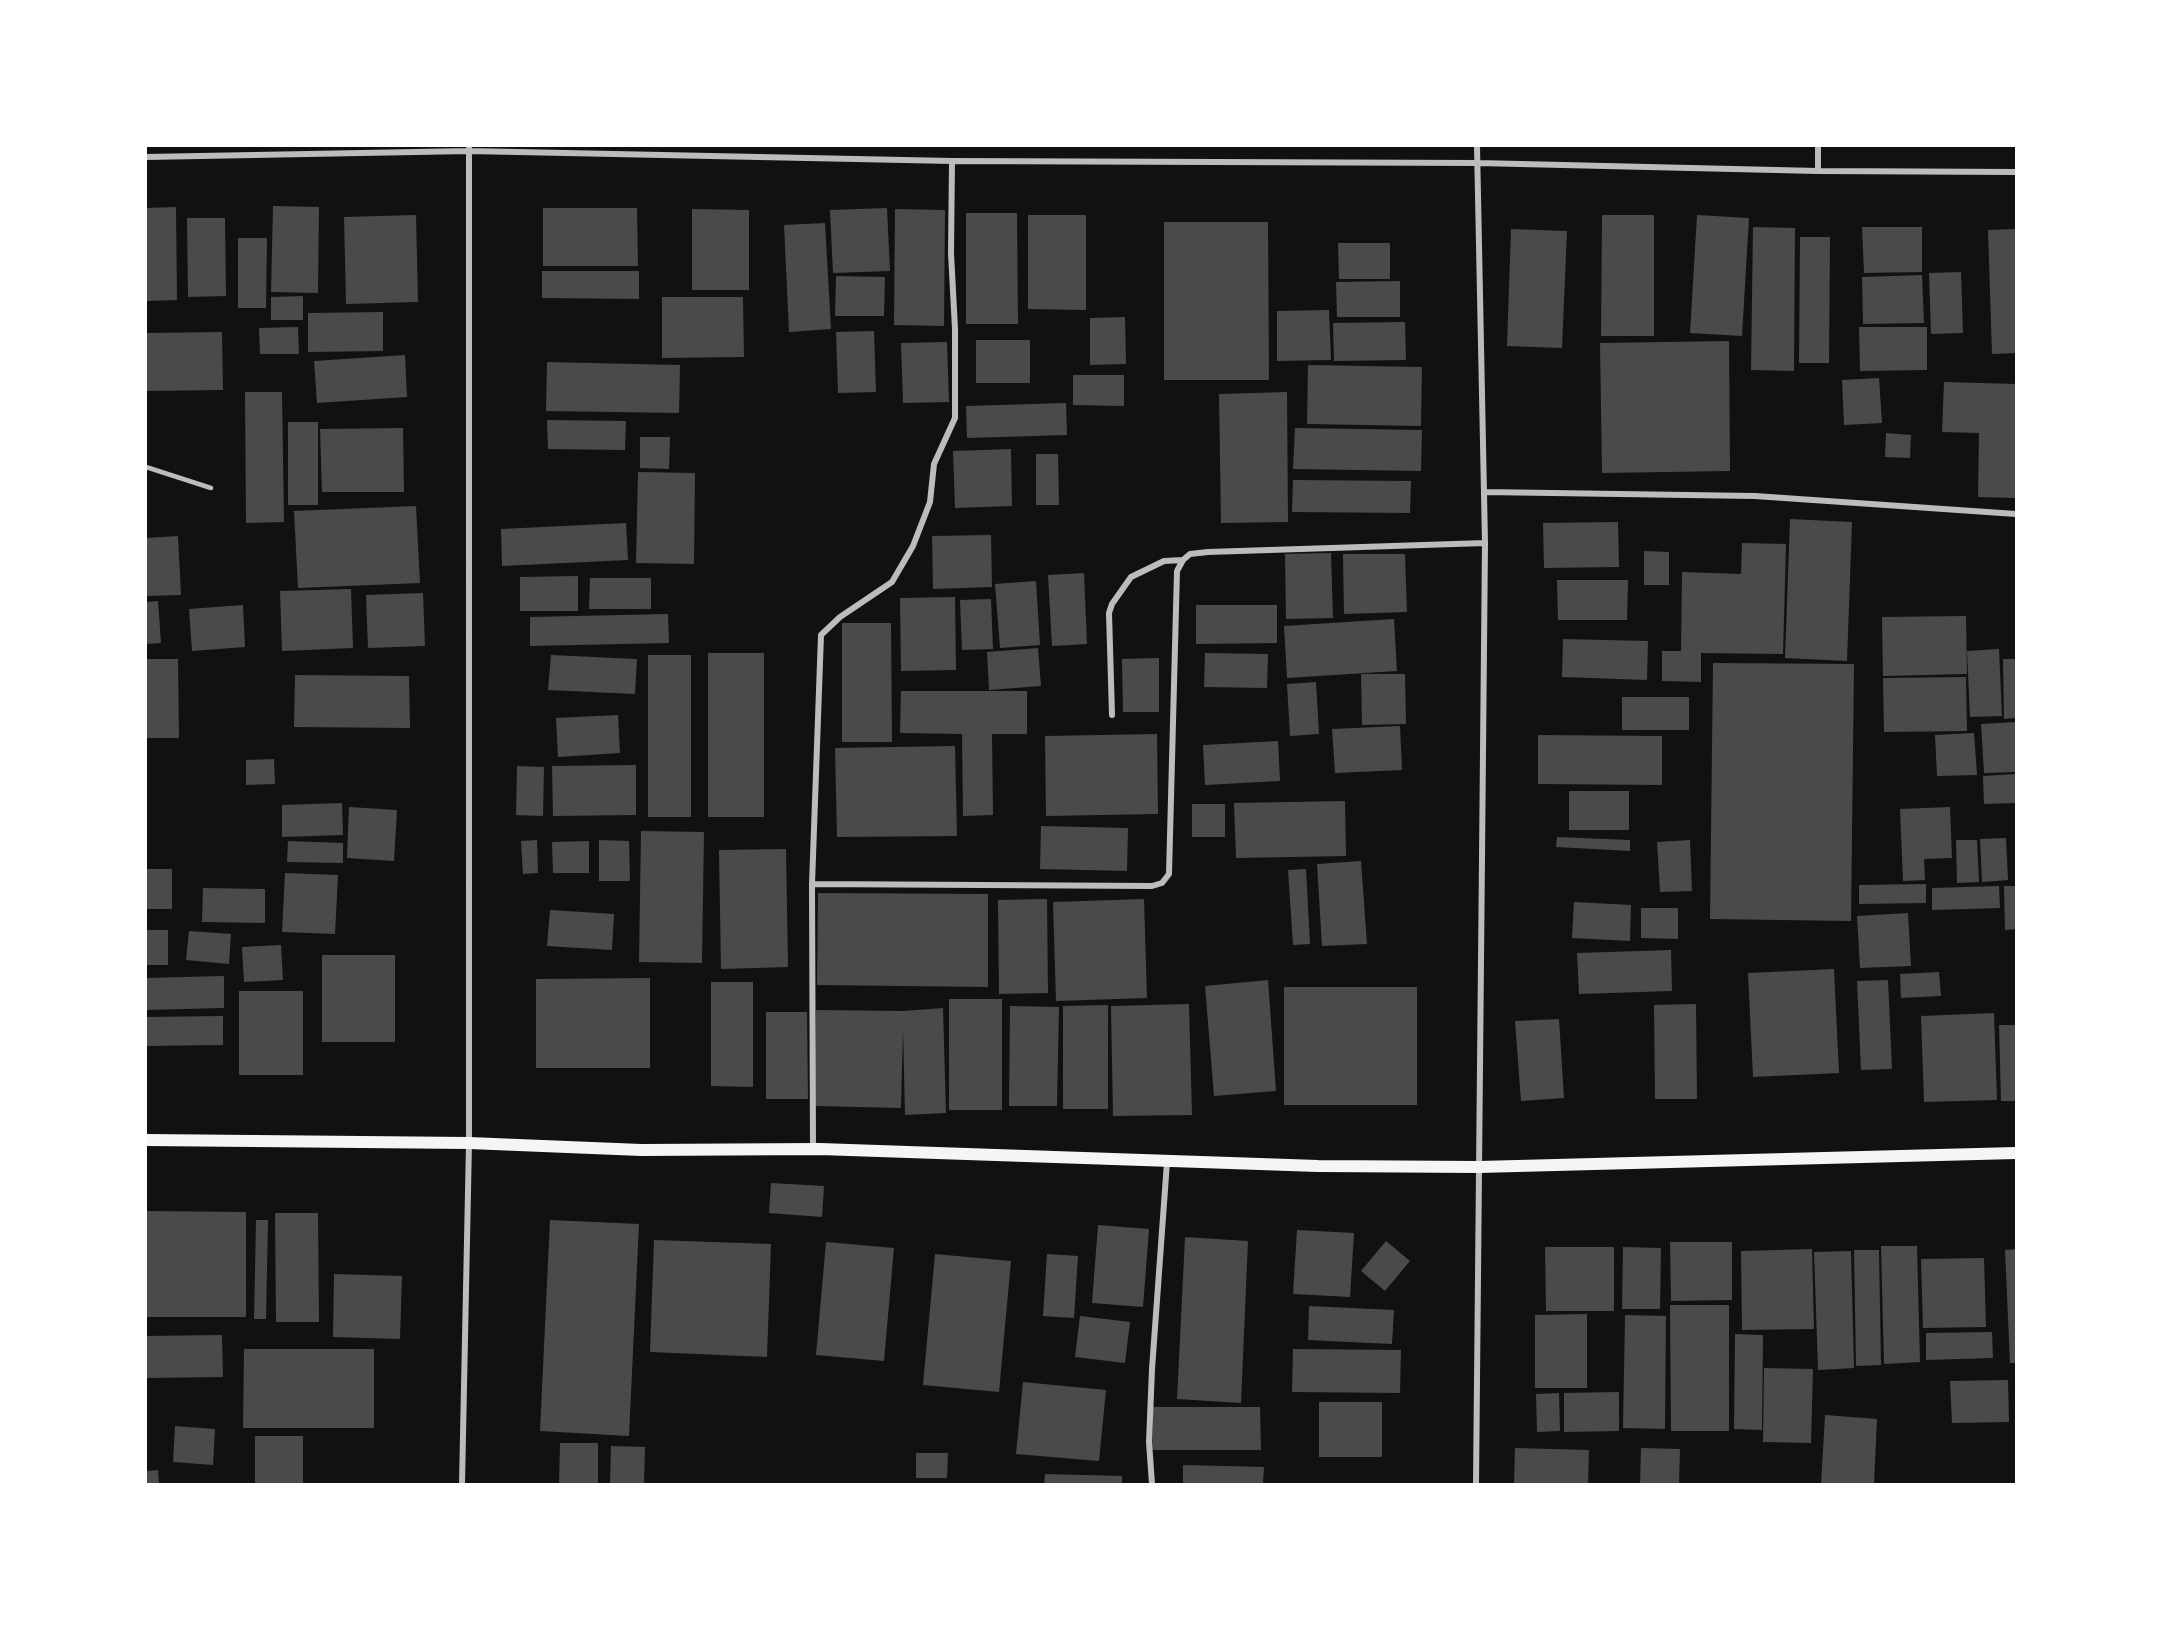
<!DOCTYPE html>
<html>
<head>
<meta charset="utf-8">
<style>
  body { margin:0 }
  #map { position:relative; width:2162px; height:1630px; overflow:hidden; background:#111; font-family:"Archivo Narrow",sans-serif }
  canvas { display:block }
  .frame { position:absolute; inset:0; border:147px solid #fff; pointer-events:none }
</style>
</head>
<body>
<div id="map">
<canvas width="2162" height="1630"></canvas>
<div class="frame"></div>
</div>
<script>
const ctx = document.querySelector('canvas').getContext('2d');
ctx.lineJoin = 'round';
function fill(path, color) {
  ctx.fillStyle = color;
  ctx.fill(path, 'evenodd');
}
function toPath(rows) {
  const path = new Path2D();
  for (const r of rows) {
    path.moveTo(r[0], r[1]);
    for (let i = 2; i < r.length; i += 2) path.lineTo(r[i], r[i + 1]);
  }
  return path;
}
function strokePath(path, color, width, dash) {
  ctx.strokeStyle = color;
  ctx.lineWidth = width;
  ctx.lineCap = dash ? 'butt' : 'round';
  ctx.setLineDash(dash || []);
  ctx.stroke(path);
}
fill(toPath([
  [273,206,319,207,318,293,271,292],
  [176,207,177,300,146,301,146,208],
  [543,208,637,208,638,266,543,266],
  [887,208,890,271,833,273,830,210],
  [692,209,749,210,749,290,692,290],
  [895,209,945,210,944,326,894,325],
  [966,213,1017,213,1018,324,966,324],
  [416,215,418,302,346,304,344,217],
  [1028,215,1086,215,1086,310,1028,309],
  [1602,215,1654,215,1654,336,1601,336],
  [1697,215,1749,218,1742,336,1690,333],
  [187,218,225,218,226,296,188,297],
  [1164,222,1268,222,1269,380,1164,380],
  [825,223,831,329,789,332,784,225],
  [1753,227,1795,228,1794,371,1751,370],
  [1862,227,1922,227,1922,272,1864,273],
  [1511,229,1567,231,1562,348,1507,346],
  [2016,229,2016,353,1992,354,1988,230],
  [1800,237,1830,237,1829,363,1799,363],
  [238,238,267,238,266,308,238,308],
  [1338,243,1390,243,1390,279,1339,279],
  [542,271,639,271,639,299,542,298],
  [1961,272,1963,333,1931,334,1929,273],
  [1922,275,1924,323,1863,324,1862,277],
  [836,276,885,277,884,316,835,316],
  [1400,281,1400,317,1337,317,1336,282],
  [303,296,303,320,271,320,271,297],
  [662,297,743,297,744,357,662,358],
  [1329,310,1331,360,1277,361,1277,311],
  [383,312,383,351,308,352,308,313],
  [1125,317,1126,364,1090,365,1090,318],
  [1405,322,1406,360,1334,361,1333,323],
  [298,327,299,354,260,354,259,328],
  [1859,327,1927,327,1927,370,1860,371],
  [874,331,876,392,838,393,836,332],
  [222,332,223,390,146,391,146,333],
  [976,340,1030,340,1030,383,976,383],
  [1729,341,1730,471,1602,473,1600,343],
  [947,342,949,402,903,403,901,343],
  [405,355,407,397,317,403,314,361],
  [547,362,680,365,679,413,546,411],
  [1308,365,1422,367,1421,426,1307,424],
  [1073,375,1124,375,1124,406,1073,405],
  [1879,378,1882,423,1844,425,1842,380],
  [1944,382,2016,384,2016,498,1978,497,1979,433,1942,432],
  [245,392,282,392,284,522,246,523],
  [1287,392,1288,522,1221,523,1219,394],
  [1066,403,1067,435,967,438,966,406],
  [547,420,626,421,625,450,548,449],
  [288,422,318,422,318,505,288,505],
  [403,428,404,492,322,492,320,429],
  [1295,428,1422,430,1421,471,1293,469],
  [1886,433,1911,435,1910,458,1885,457],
  [640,437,670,437,669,469,640,468],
  [1011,449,1012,506,955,508,953,451],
  [1036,454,1058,454,1059,505,1036,505],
  [638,472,695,473,694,564,636,563],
  [1293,480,1411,481,1410,513,1292,512],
  [416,506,420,583,298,588,294,511],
  [1790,519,1852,522,1847,661,1785,658],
  [1618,522,1619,567,1544,568,1543,523],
  [626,523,628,560,502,566,501,529],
  [991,535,992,587,933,589,932,536],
  [178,536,181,595,146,596,146,538],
  [1742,543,1786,544,1783,654,1701,653,1701,682,1662,681,1662,651,1681,651,1682,572,1741,574],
  [1644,551,1669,552,1669,585,1644,585],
  [1331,553,1333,618,1286,619,1285,554],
  [1343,554,1405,554,1407,612,1344,614],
  [1084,573,1087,644,1052,646,1048,575],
  [578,576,578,611,520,611,520,577],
  [590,578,651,578,651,609,589,609],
  [1557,580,1628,580,1627,620,1558,620],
  [1036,581,1040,645,1000,648,995,584],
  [351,589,353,648,282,651,280,591],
  [423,593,425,646,368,648,366,595],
  [955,597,956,670,901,671,900,598],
  [991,599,993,649,962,650,960,600],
  [158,601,161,643,146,644,146,602],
  [243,605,245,647,192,651,189,609],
  [1196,605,1277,605,1277,643,1196,644],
  [668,614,669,643,530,646,530,617],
  [1966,616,1967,674,1883,676,1882,617],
  [1394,619,1397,671,1287,678,1284,626],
  [842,623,891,623,892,742,842,742],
  [1563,639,1648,641,1647,680,1562,677],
  [1038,648,1041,686,989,690,987,652],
  [1999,649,2002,716,1970,717,1967,651],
  [708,653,764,653,764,817,708,817],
  [1205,653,1268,654,1267,688,1204,687],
  [551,655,637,659,635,694,548,690],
  [648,655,691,655,691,817,648,817],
  [1159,658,1159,712,1123,712,1122,659],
  [146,659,178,659,179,738,146,738],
  [2003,659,2016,659,2016,718,2004,719],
  [1713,663,1854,664,1851,921,1710,919],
  [1361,674,1405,674,1406,724,1362,725],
  [295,675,409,676,410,728,294,727],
  [1966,677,1967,731,1884,732,1883,678],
  [1316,682,1319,734,1290,736,1287,684],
  [901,691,1027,691,1027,734,992,734,993,815,963,816,962,734,900,733],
  [1622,697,1689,697,1689,730,1622,730],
  [618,715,620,753,558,757,556,718],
  [2016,722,2016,772,1984,773,1981,724],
  [1400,726,1402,770,1335,773,1332,729],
  [1974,733,1977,775,1937,776,1935,735],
  [1157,734,1158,814,1046,816,1045,736],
  [1538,735,1662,736,1662,785,1538,784],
  [1278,741,1280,781,1205,785,1203,745],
  [955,746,957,836,837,837,835,748],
  [274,759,275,784,246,785,246,760],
  [636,765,636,815,553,816,552,766],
  [517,766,544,767,543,816,516,815],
  [2016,774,2016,803,1984,804,1983,776],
  [1569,791,1629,791,1629,830,1569,830],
  [1345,801,1346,856,1236,858,1234,803],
  [342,803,343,835,282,837,282,805],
  [1192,804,1225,804,1225,837,1192,837],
  [349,807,397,810,394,861,347,858],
  [1950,807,1952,858,1924,859,1925,880,1903,881,1900,809],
  [1041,826,1128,828,1127,871,1040,869],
  [641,831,704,832,702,963,639,962],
  [1557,837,1630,840,1630,851,1556,847],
  [2006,838,2008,880,1982,882,1980,839],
  [537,840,538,873,523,874,521,841],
  [599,840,629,841,630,881,599,881],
  [1690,840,1692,891,1660,892,1657,842],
  [1956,840,1977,840,1979,882,1957,883],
  [288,841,343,843,343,863,287,862],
  [589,841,589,873,553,873,552,842],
  [786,849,788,967,721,969,719,850],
  [1361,861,1367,944,1322,946,1317,864],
  [146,869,172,869,172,909,146,909],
  [1306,869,1310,944,1293,945,1288,870],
  [285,873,338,875,335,934,282,932],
  [1926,884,1926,903,1859,904,1859,885],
  [1999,886,2000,908,1932,910,1932,888],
  [2004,886,2016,886,2016,929,2005,930],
  [203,888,265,889,265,923,202,922],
  [818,893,988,894,988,987,817,985],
  [1047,899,1048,993,999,994,998,900],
  [1144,899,1147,998,1056,1001,1053,902],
  [1574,902,1631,905,1630,941,1572,938],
  [1641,908,1678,908,1678,939,1641,938],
  [550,910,614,914,612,950,547,946],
  [1908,913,1911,966,1860,968,1857,916],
  [146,930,168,930,168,965,146,965],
  [189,931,231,934,229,964,186,960],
  [281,945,283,980,244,982,242,947],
  [1671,950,1672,991,1579,994,1577,953],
  [322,955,395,955,395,1042,322,1042],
  [1834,969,1839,1073,1753,1077,1748,973],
  [1939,972,1941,996,1901,998,1900,974],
  [224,976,224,1008,146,1010,146,978],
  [650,978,650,1068,536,1068,536,979],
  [1268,980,1276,1091,1214,1096,1205,986],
  [1888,980,1892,1069,1861,1070,1857,981],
  [711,982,753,982,753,1087,711,1086],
  [1284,987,1417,987,1417,1105,1284,1105],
  [239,991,303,991,303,1075,239,1075],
  [949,999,1002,999,1002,1110,949,1110],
  [1189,1004,1192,1115,1113,1116,1111,1006],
  [1696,1004,1697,1099,1655,1099,1654,1005],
  [1108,1005,1108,1109,1063,1109,1063,1006],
  [1010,1006,1059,1007,1057,1106,1009,1106],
  [943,1008,946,1113,905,1115,903,1029,901,1108,814,1106,816,1010,903,1011],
  [766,1012,807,1012,808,1099,766,1099],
  [1994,1013,1997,1100,1924,1102,1921,1016],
  [223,1016,223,1045,146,1046,146,1017],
  [1559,1019,1564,1098,1521,1101,1515,1021],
  [1999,1025,2016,1025,2016,1101,2001,1101],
  [771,1183,824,1186,822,1217,769,1213],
  [146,1211,246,1212,246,1317,146,1317],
  [275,1213,318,1213,319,1322,276,1322],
  [256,1220,268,1220,266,1319,254,1319],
  [550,1220,639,1224,629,1436,540,1431],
  [1098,1225,1149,1229,1143,1307,1092,1303],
  [1297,1230,1354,1233,1350,1297,1293,1294],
  [1185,1237,1248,1241,1241,1403,1177,1399],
  [654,1240,771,1244,767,1357,650,1352],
  [1386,1241,1410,1261,1385,1291,1361,1271],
  [826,1242,894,1248,884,1361,816,1355],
  [1670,1242,1732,1242,1732,1300,1671,1301],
  [1881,1246,1917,1246,1920,1362,1884,1364],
  [1545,1247,1614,1247,1614,1311,1546,1311],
  [1623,1247,1661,1248,1660,1309,1622,1309],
  [1812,1249,1814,1329,1742,1330,1741,1251],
  [2016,1249,2016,1363,2010,1363,2005,1250],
  [1854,1250,1879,1250,1881,1365,1856,1366],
  [1851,1251,1854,1368,1818,1370,1814,1252],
  [935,1254,1011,1261,999,1392,923,1385],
  [1047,1254,1078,1256,1074,1318,1043,1316],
  [1984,1258,1986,1327,1923,1328,1921,1259],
  [334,1274,402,1276,400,1339,333,1337],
  [1670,1305,1729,1305,1729,1431,1671,1431],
  [1309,1306,1394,1310,1392,1344,1308,1340],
  [1587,1314,1587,1388,1535,1388,1535,1315],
  [1625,1315,1666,1316,1665,1429,1623,1428],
  [1080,1316,1130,1322,1125,1363,1075,1357],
  [1992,1332,1993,1358,1926,1360,1926,1333],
  [1735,1334,1763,1335,1762,1430,1734,1429],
  [222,1335,223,1377,146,1378,146,1336],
  [244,1349,374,1349,374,1428,243,1428],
  [1293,1349,1401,1350,1400,1393,1292,1392],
  [1764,1368,1813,1369,1811,1443,1763,1442],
  [2008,1380,2009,1422,1952,1423,1950,1381],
  [1023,1382,1106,1390,1099,1461,1016,1454],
  [1619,1392,1619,1431,1564,1432,1564,1393],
  [1559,1393,1560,1431,1537,1432,1536,1394],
  [1319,1402,1382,1402,1382,1457,1319,1457],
  [1153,1407,1260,1407,1261,1450,1152,1450],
  [1825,1415,1877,1419,1874,1484,1821,1484],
  [175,1426,215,1429,213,1465,173,1462],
  [255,1436,303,1436,303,1484,255,1484],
  [560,1443,598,1443,598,1484,559,1484],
  [611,1446,645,1447,644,1484,610,1484],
  [1515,1448,1589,1450,1588,1484,1514,1484],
  [1641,1448,1680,1449,1679,1484,1640,1484],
  [916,1453,948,1453,947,1478,916,1478],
  [1183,1465,1264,1467,1263,1484,1183,1484],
  [158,1470,159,1484,146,1484,146,1471],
  [1045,1474,1122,1476,1122,1484,1044,1484]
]), '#4a4a4a');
strokePath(toPath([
  [146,467,211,488]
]), '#bcbcbc', 4.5);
strokePath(toPath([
  [146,157,469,151,952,161,1478,163,1818,171,2016,172],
  [1818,171,1818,146],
  [1484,492,1755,496,2016,514],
  [1112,715,1109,613,1112,604,1131,577,1164,561,1183,560],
  [812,884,821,635,840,617,892,582,913,546,930,502,934,464,955,418,955,329,951,253,952,161],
  [813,1149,812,884,1152,886,1162,883,1169,874,1177,571,1183,560,1190,554,1208,552,1485,543],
  [462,1484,469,1143,469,146],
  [1152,1484,1149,1442,1152,1369,1167,1162],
  [1476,1484,1485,543,1477,146]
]), '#bcbcbc', 6);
strokePath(toPath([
  [146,1140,469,1143,641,1150,820,1149,1318,1166,1479,1167,2016,1153]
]), '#f5f5f5', 12);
</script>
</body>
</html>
